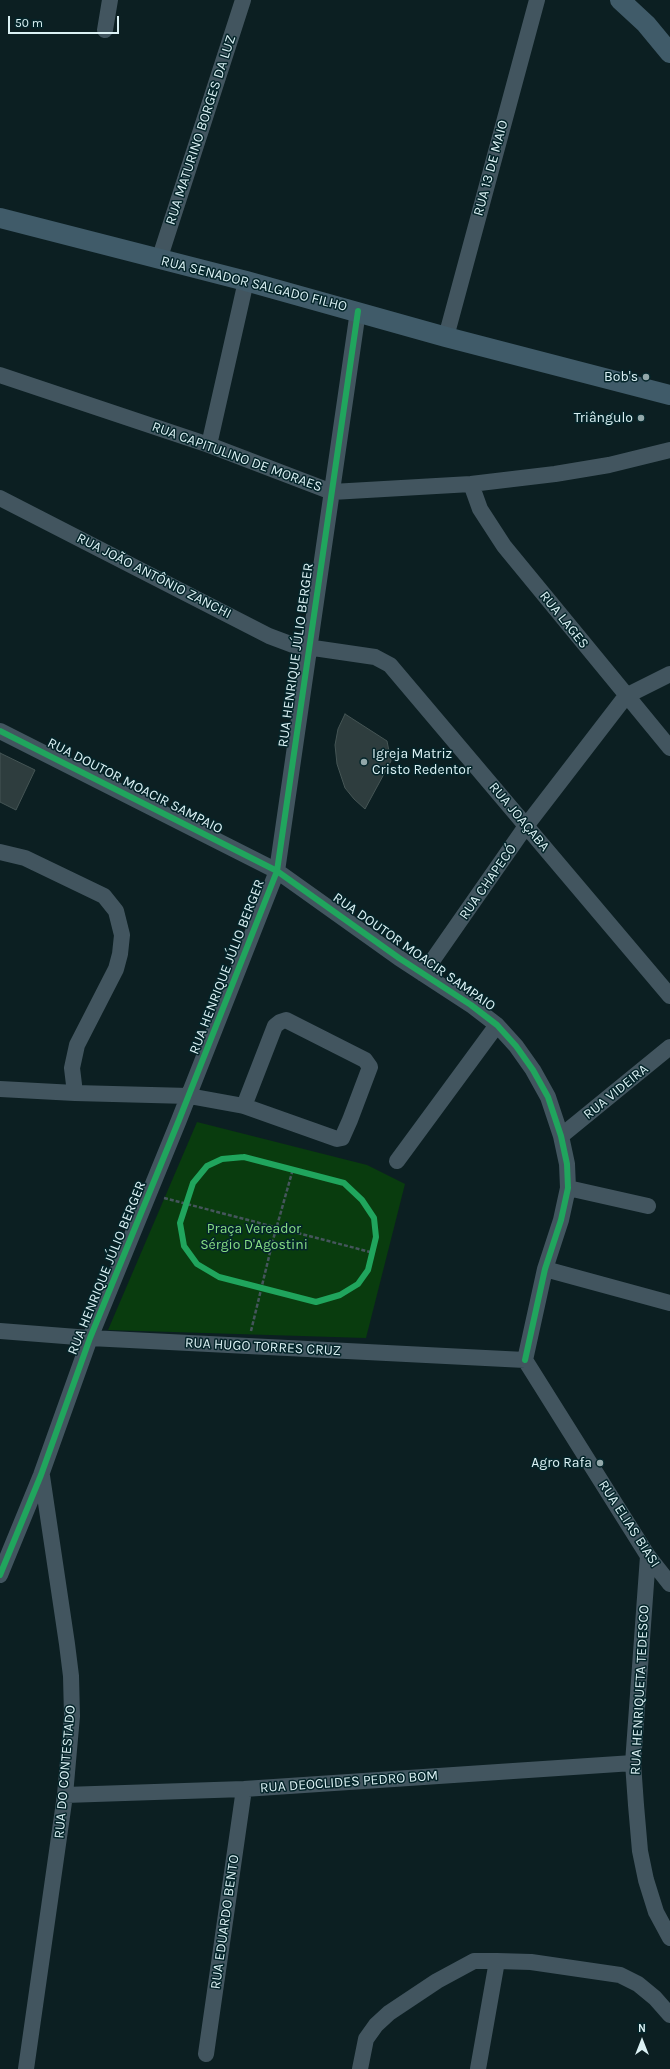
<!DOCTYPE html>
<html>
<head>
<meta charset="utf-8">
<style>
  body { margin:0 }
  #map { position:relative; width:670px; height:2069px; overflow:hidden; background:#0c1f22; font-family:Karla,sans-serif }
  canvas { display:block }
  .north { position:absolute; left:622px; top:2021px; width:40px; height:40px; -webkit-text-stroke:3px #04252a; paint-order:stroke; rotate:0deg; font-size:11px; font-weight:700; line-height:16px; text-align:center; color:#dbf1f4 }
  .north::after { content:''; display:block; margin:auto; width:14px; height:18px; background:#dbf1f4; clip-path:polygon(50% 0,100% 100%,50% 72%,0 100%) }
  .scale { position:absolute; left:8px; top:16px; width:111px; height:18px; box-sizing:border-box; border:2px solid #dbf1f4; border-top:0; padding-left:5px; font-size:12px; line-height:14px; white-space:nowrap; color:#dbf1f4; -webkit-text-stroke:3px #04252a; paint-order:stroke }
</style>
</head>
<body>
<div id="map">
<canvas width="670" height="2069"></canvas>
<div class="north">N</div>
<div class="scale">50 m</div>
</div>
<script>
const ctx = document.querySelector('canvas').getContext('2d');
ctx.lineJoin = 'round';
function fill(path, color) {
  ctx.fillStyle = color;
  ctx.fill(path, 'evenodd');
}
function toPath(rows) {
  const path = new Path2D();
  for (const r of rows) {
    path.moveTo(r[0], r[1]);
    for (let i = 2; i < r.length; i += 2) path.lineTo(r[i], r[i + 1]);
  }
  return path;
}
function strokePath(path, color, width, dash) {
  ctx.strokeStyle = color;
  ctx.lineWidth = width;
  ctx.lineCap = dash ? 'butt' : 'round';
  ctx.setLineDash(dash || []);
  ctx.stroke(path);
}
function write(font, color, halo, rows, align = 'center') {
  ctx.font = font + ' Karla,sans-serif';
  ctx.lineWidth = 3;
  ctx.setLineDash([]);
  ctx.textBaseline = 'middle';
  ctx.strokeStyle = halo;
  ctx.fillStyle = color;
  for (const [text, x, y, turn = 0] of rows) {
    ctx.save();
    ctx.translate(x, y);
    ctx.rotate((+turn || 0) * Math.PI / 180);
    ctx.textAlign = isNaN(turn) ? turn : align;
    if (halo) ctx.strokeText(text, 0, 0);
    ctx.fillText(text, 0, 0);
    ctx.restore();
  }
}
fill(toPath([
  [197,1122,367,1165,405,1184,366,1338,108,1330]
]), '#093c0e');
const building = toPath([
  [345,714,387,741,391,761,365,809,354,799,345,788,337,764,335,745,338,729,345,714],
  [0,753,35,770,16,810,0,802,0,753]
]);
fill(building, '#2e3d3e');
strokePath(building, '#455555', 1);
strokePath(toPath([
  [164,1198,374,1253],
  [251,1331,273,1240,293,1169]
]), '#45555c', 2.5, [4, 2]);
strokePath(toPath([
  [105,30,110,0],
  [159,260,243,0],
  [446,337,537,0],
  [0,375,209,445,332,492,471,484,555,474,609,465,670,450],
  [209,445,246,281],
  [471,484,480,509,504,546,670,748],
  [0,498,269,636,293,645,375,657,390,665,670,996],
  [0,731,277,871,399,958,471,1005,497,1025,516,1046,533,1070,548,1097,561,1136,567,1164,568,1188,561,1220,545,1269,525,1360],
  [0,852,25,858,104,896,116,911,122,935,120,954,116,969,77,1045,72,1068,75,1093,189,1096,244,1106,337,1139,342,1138,350,1120,370,1067,365,1060,286,1020,280,1022,275,1026,244,1106],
  [423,974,526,826,626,696,670,674],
  [0,1089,75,1093],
  [561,1136,670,1047],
  [397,1161,497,1025],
  [568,1188,648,1206],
  [545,1269,670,1303],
  [0,1331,90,1338,525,1360],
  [525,1360,648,1556,670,1584],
  [648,1556,633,1763,636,1805,640,1851,646,1880,656,1912,670,1938],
  [0,1575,41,1475,90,1338,179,1120,277,871,358,311],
  [65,1795,244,1789,633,1763],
  [497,1961,531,1962,620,1975,638,1984,655,1998,670,2015],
  [206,2054,244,1789],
  [26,2069,65,1795,72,1716,71,1676,67,1644,42,1476],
  [360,2069,366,2039,376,2025,389,2013,437,1981,474,1961,497,1961,478,2069]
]), '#42555f', 16);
strokePath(toPath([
  [620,0,646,24,670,53],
  [0,218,246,281,446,337,670,395]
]), '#405b69', 20);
strokePath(toPath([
  [0,731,277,871,399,958,471,1005,497,1025,516,1046,533,1070,548,1097,561,1136,567,1164,568,1188,561,1220,545,1269,525,1360],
  [244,1157,344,1183,362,1200,374,1218,376,1237,368,1270,358,1284,340,1295,316,1302,219,1277,197,1264,184,1246,180,1223,193,1183,207,1166,222,1159,244,1157],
  [0,1575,41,1475,90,1338,179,1120,277,871,358,311]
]), '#20a55d', 6);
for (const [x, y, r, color] of [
  [646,377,4,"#93a8aa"],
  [641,418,4,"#93a8aa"],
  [364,762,4,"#93a8aa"],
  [600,1463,4,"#93a8aa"]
]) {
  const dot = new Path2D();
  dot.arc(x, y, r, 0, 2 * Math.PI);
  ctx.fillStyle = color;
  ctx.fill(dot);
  strokePath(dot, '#04252a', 1.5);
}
write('14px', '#dbf1f4', '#04252a', [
  ["RUA MATURINO BORGES DA LUZ",201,130,-72],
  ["RUA 13 DE MAIO",491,168,-75],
  ["RUA SENADOR SALGADO FILHO",254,284,14],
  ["RUA CAPITULINO DE MORAES",237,457,20],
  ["RUA JOÃO ANTÔNIO ZANCHI",154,576,27],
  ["RUA LAGES",564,620,51],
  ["RUA HENRIQUE JÚLIO BERGER",296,655,-82],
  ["RUA DOUTOR MOACIR SAMPAIO",135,786,27],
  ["RUA JOAÇABA",519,817,50],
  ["RUA CHAPECÓ",488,882,-55],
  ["RUA DOUTOR MOACIR SAMPAIO",414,952,35],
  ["RUA HENRIQUE JÚLIO BERGER",227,967,-69],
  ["RUA VIDEIRA",616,1092,-39],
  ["RUA HENRIQUE JÚLIO BERGER",107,1268,-68],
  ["RUA HUGO TORRES CRUZ",263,1347,3],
  ["RUA ELIAS BIASI",629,1524,57],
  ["RUA HENRIQUETA TEDESCO",640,1690,-87],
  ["RUA DO CONTESTADO",65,1772,-85],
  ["RUA DEOCLIDES PEDRO BOM",349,1782,-4],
  ["RUA EDUARDO BENTO",225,1922,-82]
]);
write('14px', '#dbf1f4', '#04252a', [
  ["Bob's",638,377],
  ["Triângulo",633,418],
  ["Igreja Matriz",372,754,"left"],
  ["Cristo Redentor",372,770,"left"],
  ["Agro Rafa",592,1463]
], 'right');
write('14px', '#87de84', '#04252a', [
  ["Praça Vereador",254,1229],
  ["Sérgio D'Agostini",254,1245]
]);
</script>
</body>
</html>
